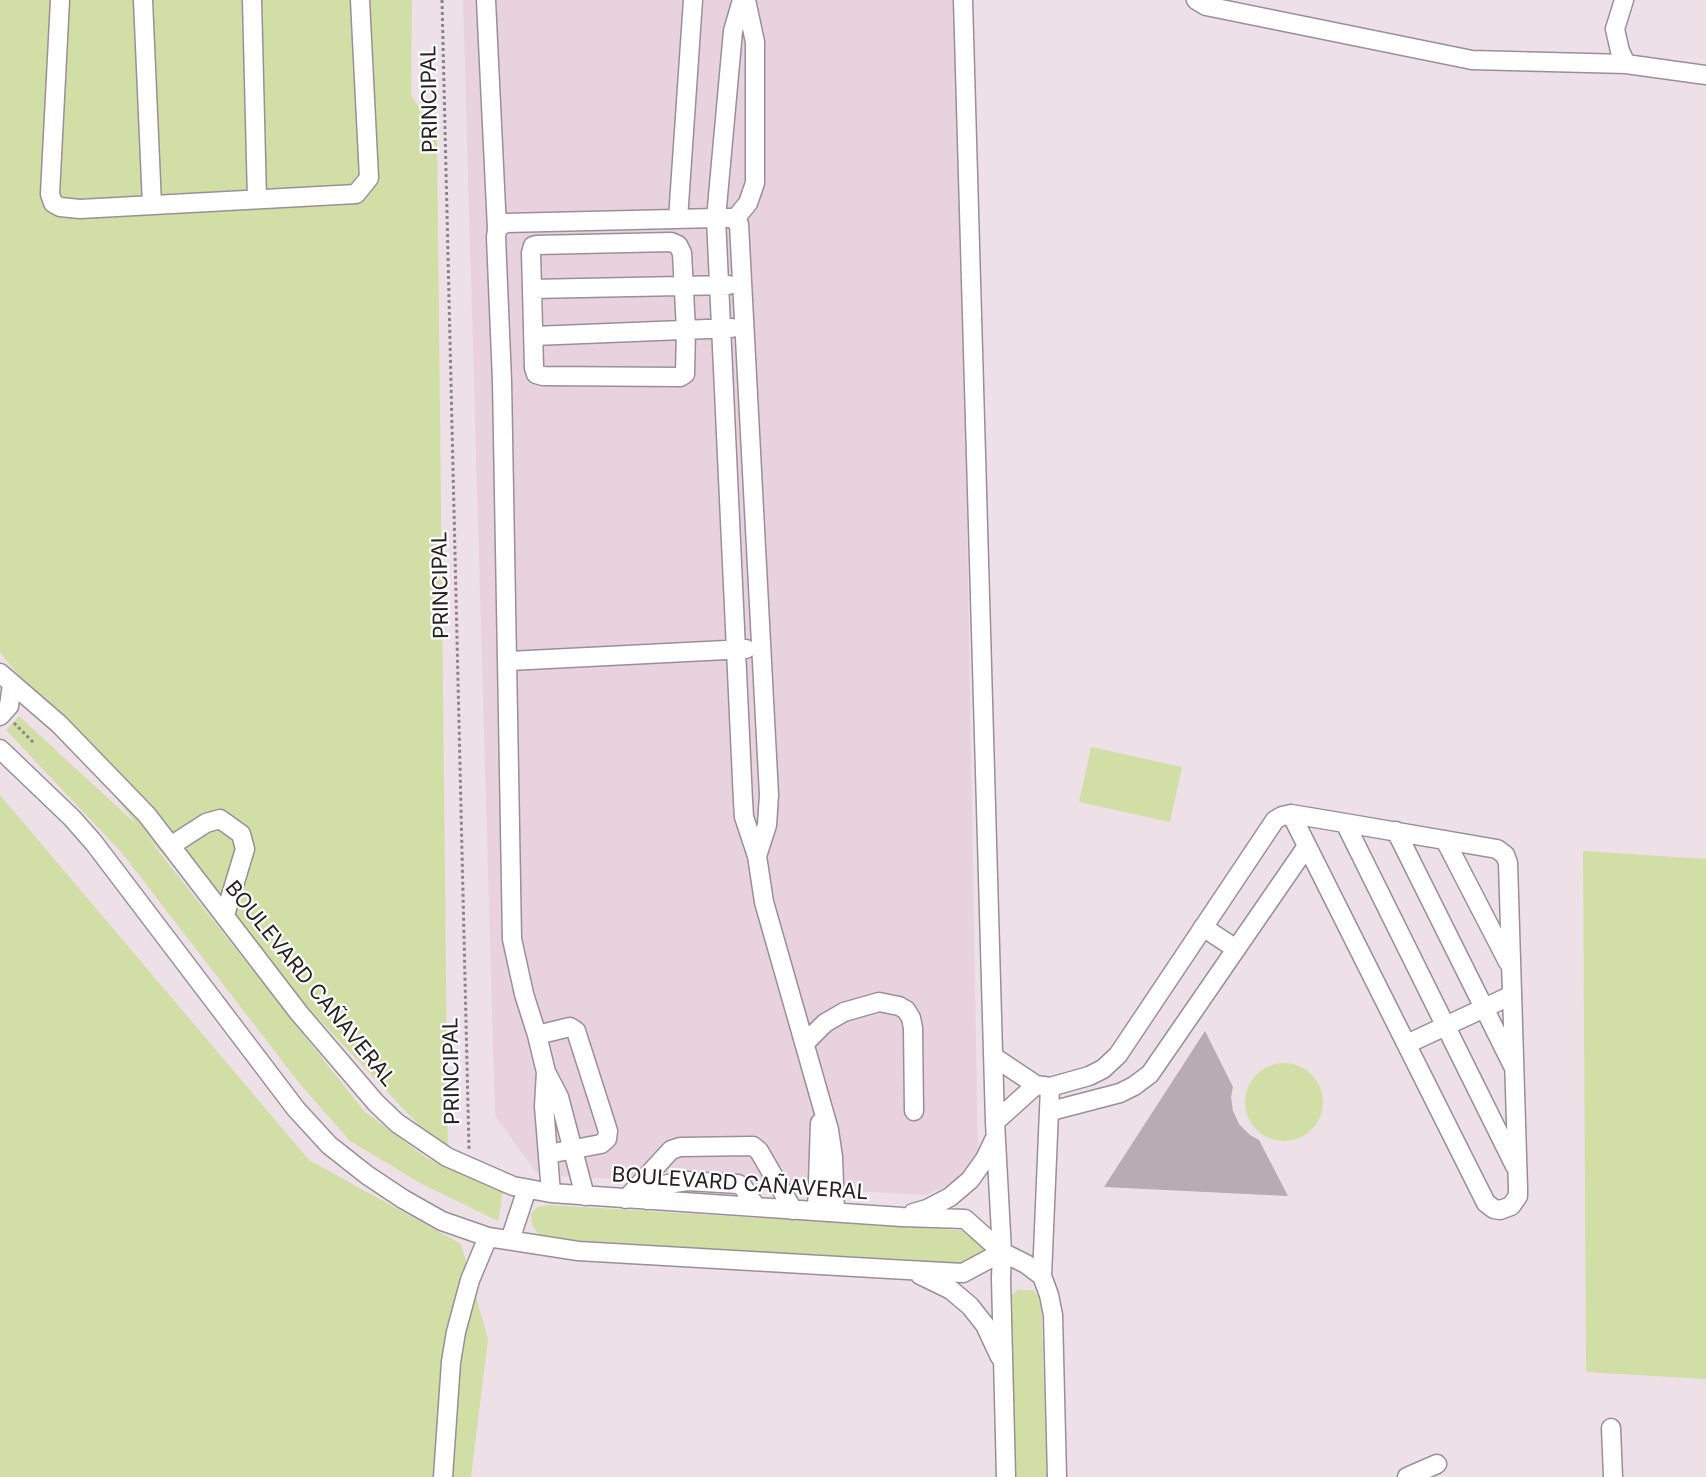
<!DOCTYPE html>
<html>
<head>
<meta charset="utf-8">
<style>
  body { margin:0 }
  canvas { display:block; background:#ede0e7 }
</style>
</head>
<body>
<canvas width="1706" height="1477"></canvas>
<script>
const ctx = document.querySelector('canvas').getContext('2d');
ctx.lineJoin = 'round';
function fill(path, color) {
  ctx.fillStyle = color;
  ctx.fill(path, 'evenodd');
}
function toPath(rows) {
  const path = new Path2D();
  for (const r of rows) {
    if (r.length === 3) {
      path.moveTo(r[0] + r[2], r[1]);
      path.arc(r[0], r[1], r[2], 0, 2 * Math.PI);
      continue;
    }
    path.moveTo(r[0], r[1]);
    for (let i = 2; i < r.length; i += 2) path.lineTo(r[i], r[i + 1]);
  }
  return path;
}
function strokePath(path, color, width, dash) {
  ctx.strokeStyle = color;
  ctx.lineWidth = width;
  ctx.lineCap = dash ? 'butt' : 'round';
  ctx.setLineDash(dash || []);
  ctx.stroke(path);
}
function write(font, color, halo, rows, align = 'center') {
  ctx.font = font + ' Inter,sans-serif';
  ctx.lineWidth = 4.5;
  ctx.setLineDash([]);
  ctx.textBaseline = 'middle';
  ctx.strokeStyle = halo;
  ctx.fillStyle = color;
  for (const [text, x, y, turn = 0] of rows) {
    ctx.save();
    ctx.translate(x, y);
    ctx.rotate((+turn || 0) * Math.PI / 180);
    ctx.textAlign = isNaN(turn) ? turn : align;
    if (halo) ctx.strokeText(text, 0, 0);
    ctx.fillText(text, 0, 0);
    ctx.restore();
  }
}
fill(toPath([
  [463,0,958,0,978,1155,953,1183,926,1195,538,1175,495,1116]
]), '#e7d2de');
fill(toPath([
  [0,0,412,0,411,95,437,136,448,1156,148,838,364,1111,428,1159,503,1192,498,1221,422,1184,350,1141,300,1084,122,853,6,730,19,716,138,826,0,652],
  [1091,747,1182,767,1170,822,1079,802],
  [0,795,309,1160,461,1244,488,1339,471,1477,0,1477],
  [1583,851,1706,859,1706,1379,1586,1372],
  [1284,1102,39],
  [548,1205,971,1231,983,1239,984,1254,969,1264,547,1239,539,1235,532,1225,531,1213,538,1207],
  [1018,1290,1033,1290,1041,1299,1047,1477,1014,1477,1010,1296]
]), '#d1dea6');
fill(toPath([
  [1205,1031,1233,1087,1231,1097,1233,1111,1239,1124,1250,1135,1259,1140,1288,1196,1104,1187]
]), '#b8abb2');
const minor = toPath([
  [60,0,50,194,53,203,60,207,80,209,356,194,369,178,360,0],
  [143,0,152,205],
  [252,0,257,199],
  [486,0,497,229],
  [742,0,733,31,716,218,743,801,744,817,757,856,764,902,829,1130,833,1157,835,1212],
  [963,0,995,1122,1002,1252,1001,1278,1006,1477],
  [1196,0,1206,6,1472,60,1626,64,1706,75],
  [1624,0,1615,29,1620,51,1626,64],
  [678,219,693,0],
  [735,219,748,203,755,183,755,42,746,0],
  [671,242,678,245,682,253,686,330,685,374,680,377,543,376,536,374,534,368,532,289,531,253,533,246,536,245,671,242],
  [532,289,729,285],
  [534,336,732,328],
  [509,661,746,649],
  [0,673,59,724,147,815,299,1013,376,1103,397,1123,447,1157,513,1186,551,1193,902,1217,965,1219,1002,1252,1026,1264,1042,1276],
  [0,716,9,706,12,684],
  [0,749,72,818,94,843,296,1109,329,1145,367,1175,403,1199,442,1221,488,1237,578,1251,907,1270,963,1273,1002,1252],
  [1345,823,1515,1166],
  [1396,831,1513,1066],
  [1445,840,1508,962],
  [172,845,206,823,220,819,241,834,245,849,225,915],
  [1203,927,1236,949],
  [537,1035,570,1027,576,1031,608,1131,607,1139,601,1144,548,1154],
  [805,1043,825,1023,844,1012,879,1002,899,1006,906,1010,911,1018,913,1028,914,1111],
  [1407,1044,1512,995],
  [994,1057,1036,1085,1050,1087,1089,1076,1103,1069,1118,1055,1275,820,1282,816,1291,814,1345,823,1497,849,1505,855,1508,863,1518,1188,1518,1196,1511,1206,1500,1210,1494,1209,1486,1203,1291,814],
  [546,1072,544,1106,551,1193],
  [1050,1087,1042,1276,1049,1295,1053,1315,1057,1477],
  [1051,1111,1120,1093,1134,1086,1150,1074,1307,846],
  [995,1122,1036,1085],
  [585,1196,559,1097,546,1072,537,1035,524,994,512,939,502,381,496,237,497,229,505,223,716,218,732,218,739,224,769,795,767,825,757,856],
  [626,1199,671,1150,680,1147,753,1146,759,1151,793,1210],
  [647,1200,668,1184,687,1181,738,1184,743,1187,756,1207],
  [817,1211,820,1123],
  [913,1213,927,1209,950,1197,970,1180,985,1159,994,1140],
  [510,1240,527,1189],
  [920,1275,951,1290,970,1306,985,1325,1000,1357],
  [1611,1428,1613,1477],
  [443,1477,451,1362,456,1332,470,1280,488,1237],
  [1407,1477,1437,1464]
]);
strokePath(minor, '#9b8f96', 21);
strokePath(toPath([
  [442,0,469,1149],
  [14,723,35,744]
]), '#8d8488', 3, [3, 3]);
strokePath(minor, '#fff', 18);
write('21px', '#252022', '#fff', [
  ["PRINCIPAL",430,99,-91],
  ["PRINCIPAL",441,585,-91],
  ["BOULEVARD CAÑAVERAL",310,984,51],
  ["PRINCIPAL",452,1071,-91],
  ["BOULEVARD CAÑAVERAL",740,1184,4]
]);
</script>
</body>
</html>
